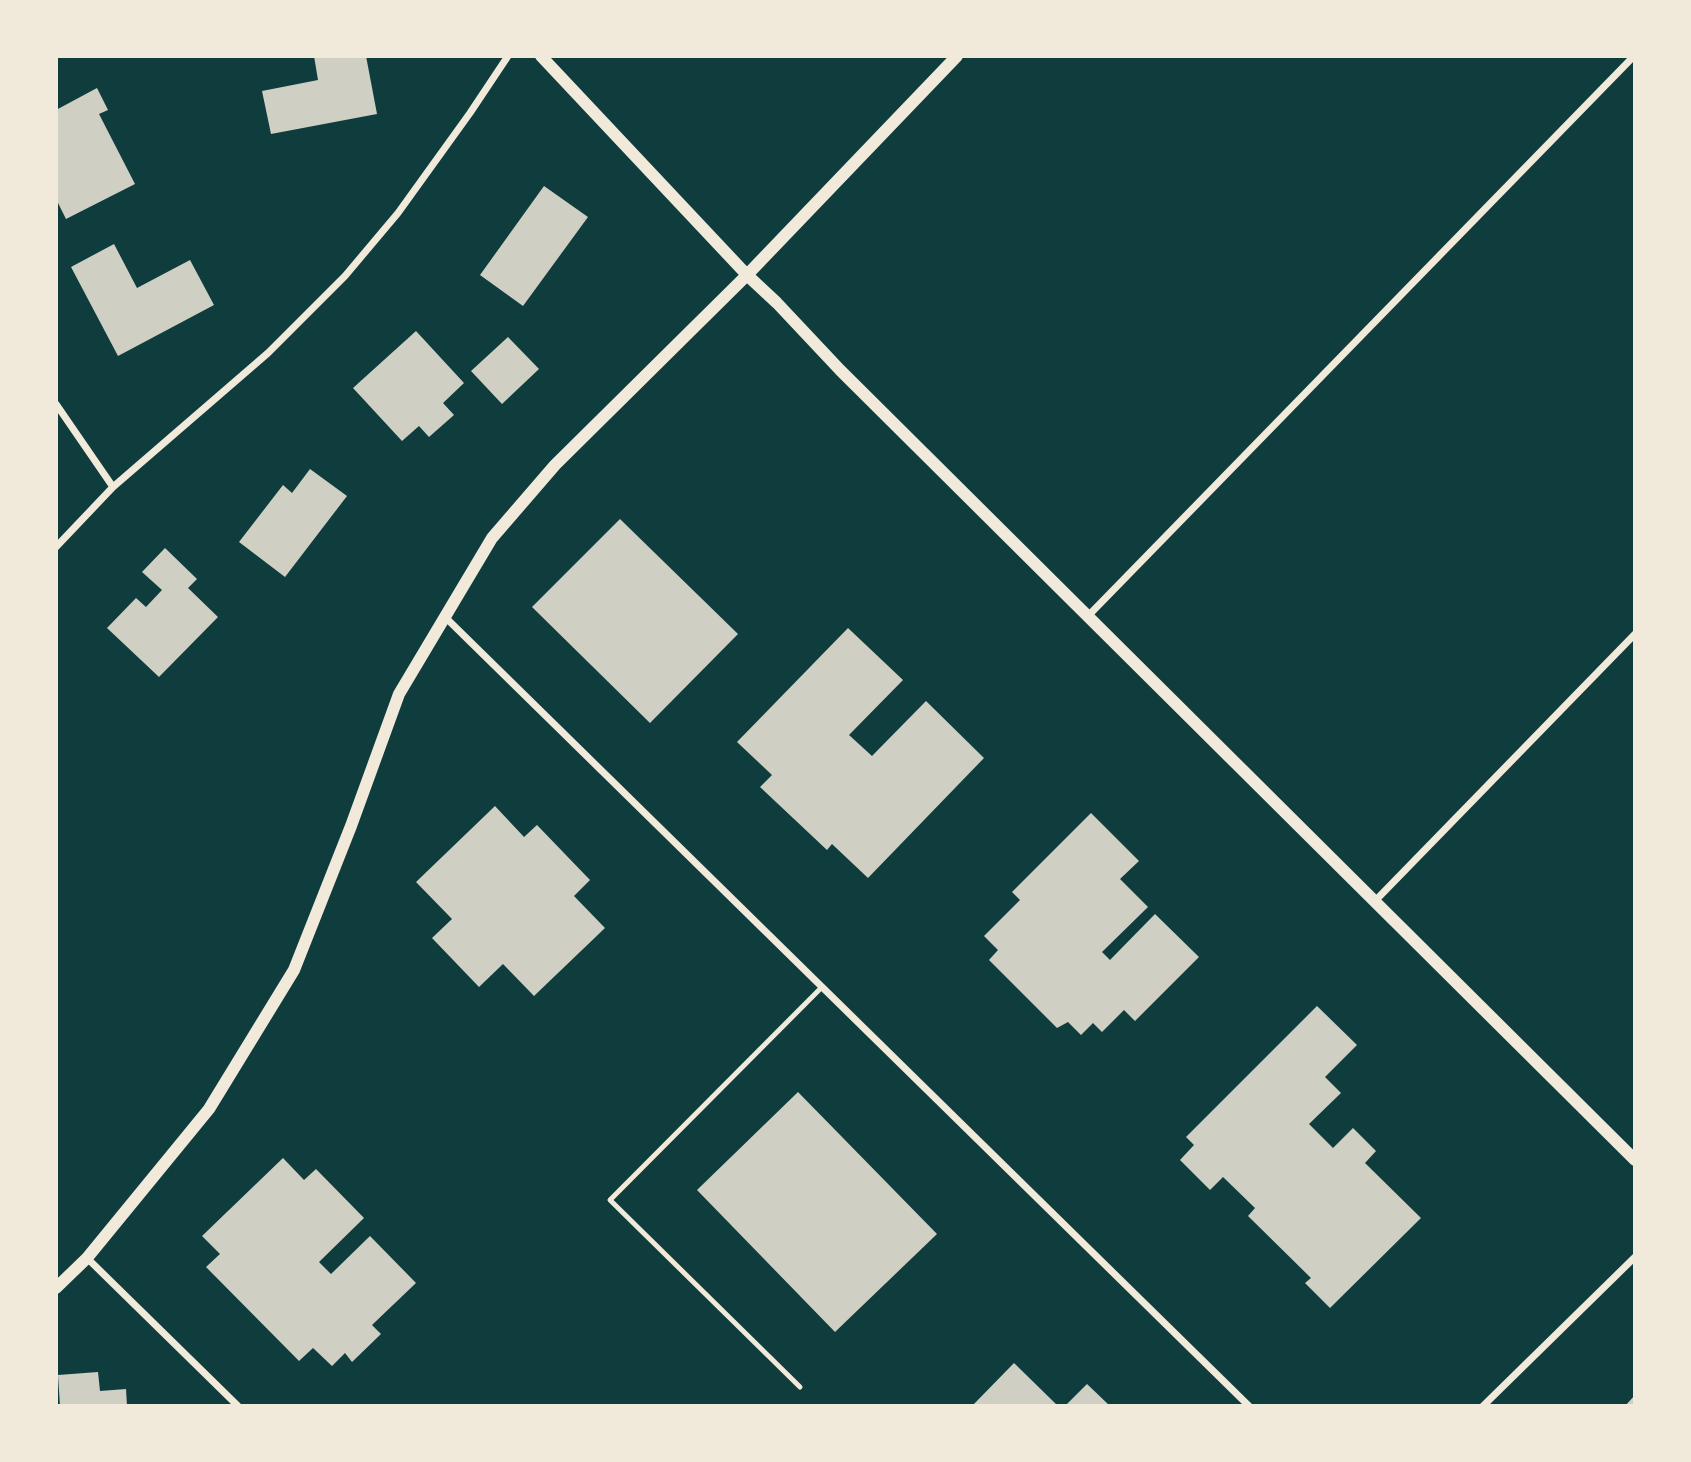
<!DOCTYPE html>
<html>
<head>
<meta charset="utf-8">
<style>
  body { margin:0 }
  #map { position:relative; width:1691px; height:1462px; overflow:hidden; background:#0f3d3e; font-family:"PT Sans Narrow",sans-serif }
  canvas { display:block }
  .frame { position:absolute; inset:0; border:58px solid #f1e9da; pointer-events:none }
</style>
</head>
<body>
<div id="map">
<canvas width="1691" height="1462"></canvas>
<div class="frame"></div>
</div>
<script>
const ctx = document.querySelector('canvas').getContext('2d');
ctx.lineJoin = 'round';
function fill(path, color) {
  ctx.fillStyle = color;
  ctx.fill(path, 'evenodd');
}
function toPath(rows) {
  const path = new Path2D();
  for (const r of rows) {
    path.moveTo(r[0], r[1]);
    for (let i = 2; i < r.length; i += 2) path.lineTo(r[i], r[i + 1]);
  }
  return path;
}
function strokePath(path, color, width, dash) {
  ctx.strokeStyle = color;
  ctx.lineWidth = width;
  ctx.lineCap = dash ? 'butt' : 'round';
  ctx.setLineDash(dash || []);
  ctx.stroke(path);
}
fill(toPath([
  [314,56,366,56,377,114,271,134,262,91,318,80],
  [97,88,108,110,99,114,135,184,66,219,56,199,56,110],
  [544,186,588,217,523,306,480,275],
  [114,244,137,288,190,260,214,305,118,356,71,267],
  [416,331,464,383,443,403,454,415,429,437,419,426,402,441,353,388],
  [508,337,539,369,502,404,471,371],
  [310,469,347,496,285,577,239,542,283,485,292,493],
  [620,519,738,634,650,723,532,607],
  [165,548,197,579,188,588,218,617,159,677,107,628,136,598,146,607,162,590,142,572],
  [848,628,903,680,849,735,872,756,926,701,984,758,868,878,832,844,827,850,760,787,772,775,737,742],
  [495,806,524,837,537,825,590,880,574,896,605,928,534,996,503,964,479,987,432,938,452,919,416,882],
  [1091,813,1139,861,1120,879,1148,907,1102,952,1110,960,1155,914,1199,957,1135,1021,1124,1010,1102,1032,1093,1023,1081,1035,1068,1022,1057,1028,989,960,998,950,984,936,1020,900,1012,892],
  [1317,1006,1357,1045,1325,1077,1341,1093,1309,1124,1333,1148,1353,1128,1376,1151,1365,1163,1421,1218,1330,1308,1305,1283,1311,1278,1248,1216,1255,1208,1223,1177,1210,1190,1180,1160,1194,1145,1186,1137],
  [798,1092,937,1234,835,1332,697,1190],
  [283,1158,304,1180,316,1169,364,1218,319,1262,331,1274,370,1236,416,1283,372,1325,381,1334,352,1362,345,1353,332,1366,313,1348,299,1361,206,1267,220,1254,202,1236],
  [1014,1363,1058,1406,972,1406],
  [98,1372,100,1391,126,1389,127,1406,60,1406,58,1375],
  [1087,1384,1110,1406,1065,1406],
  [1635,1395,1635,1406,1625,1406]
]), '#cfcfc3');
strokePath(toPath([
  [800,1387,610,1200,822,987]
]), '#f1e9da', 5);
strokePath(toPath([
  [56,404,113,487],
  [56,547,113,487,268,353,345,276,398,213,470,113,508,56],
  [444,616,1249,1406],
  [1088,616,1634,56],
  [1376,900,1635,634],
  [87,1258,238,1406],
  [1483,1406,1635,1257]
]), '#f1e9da', 7);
strokePath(toPath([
  [541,56,747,275,777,303,840,370,1635,1160],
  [56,1288,87,1258,209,1109,294,970,351,826,399,694,492,538,555,465,747,275,957,56]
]), '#f1e9da', 12);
</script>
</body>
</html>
